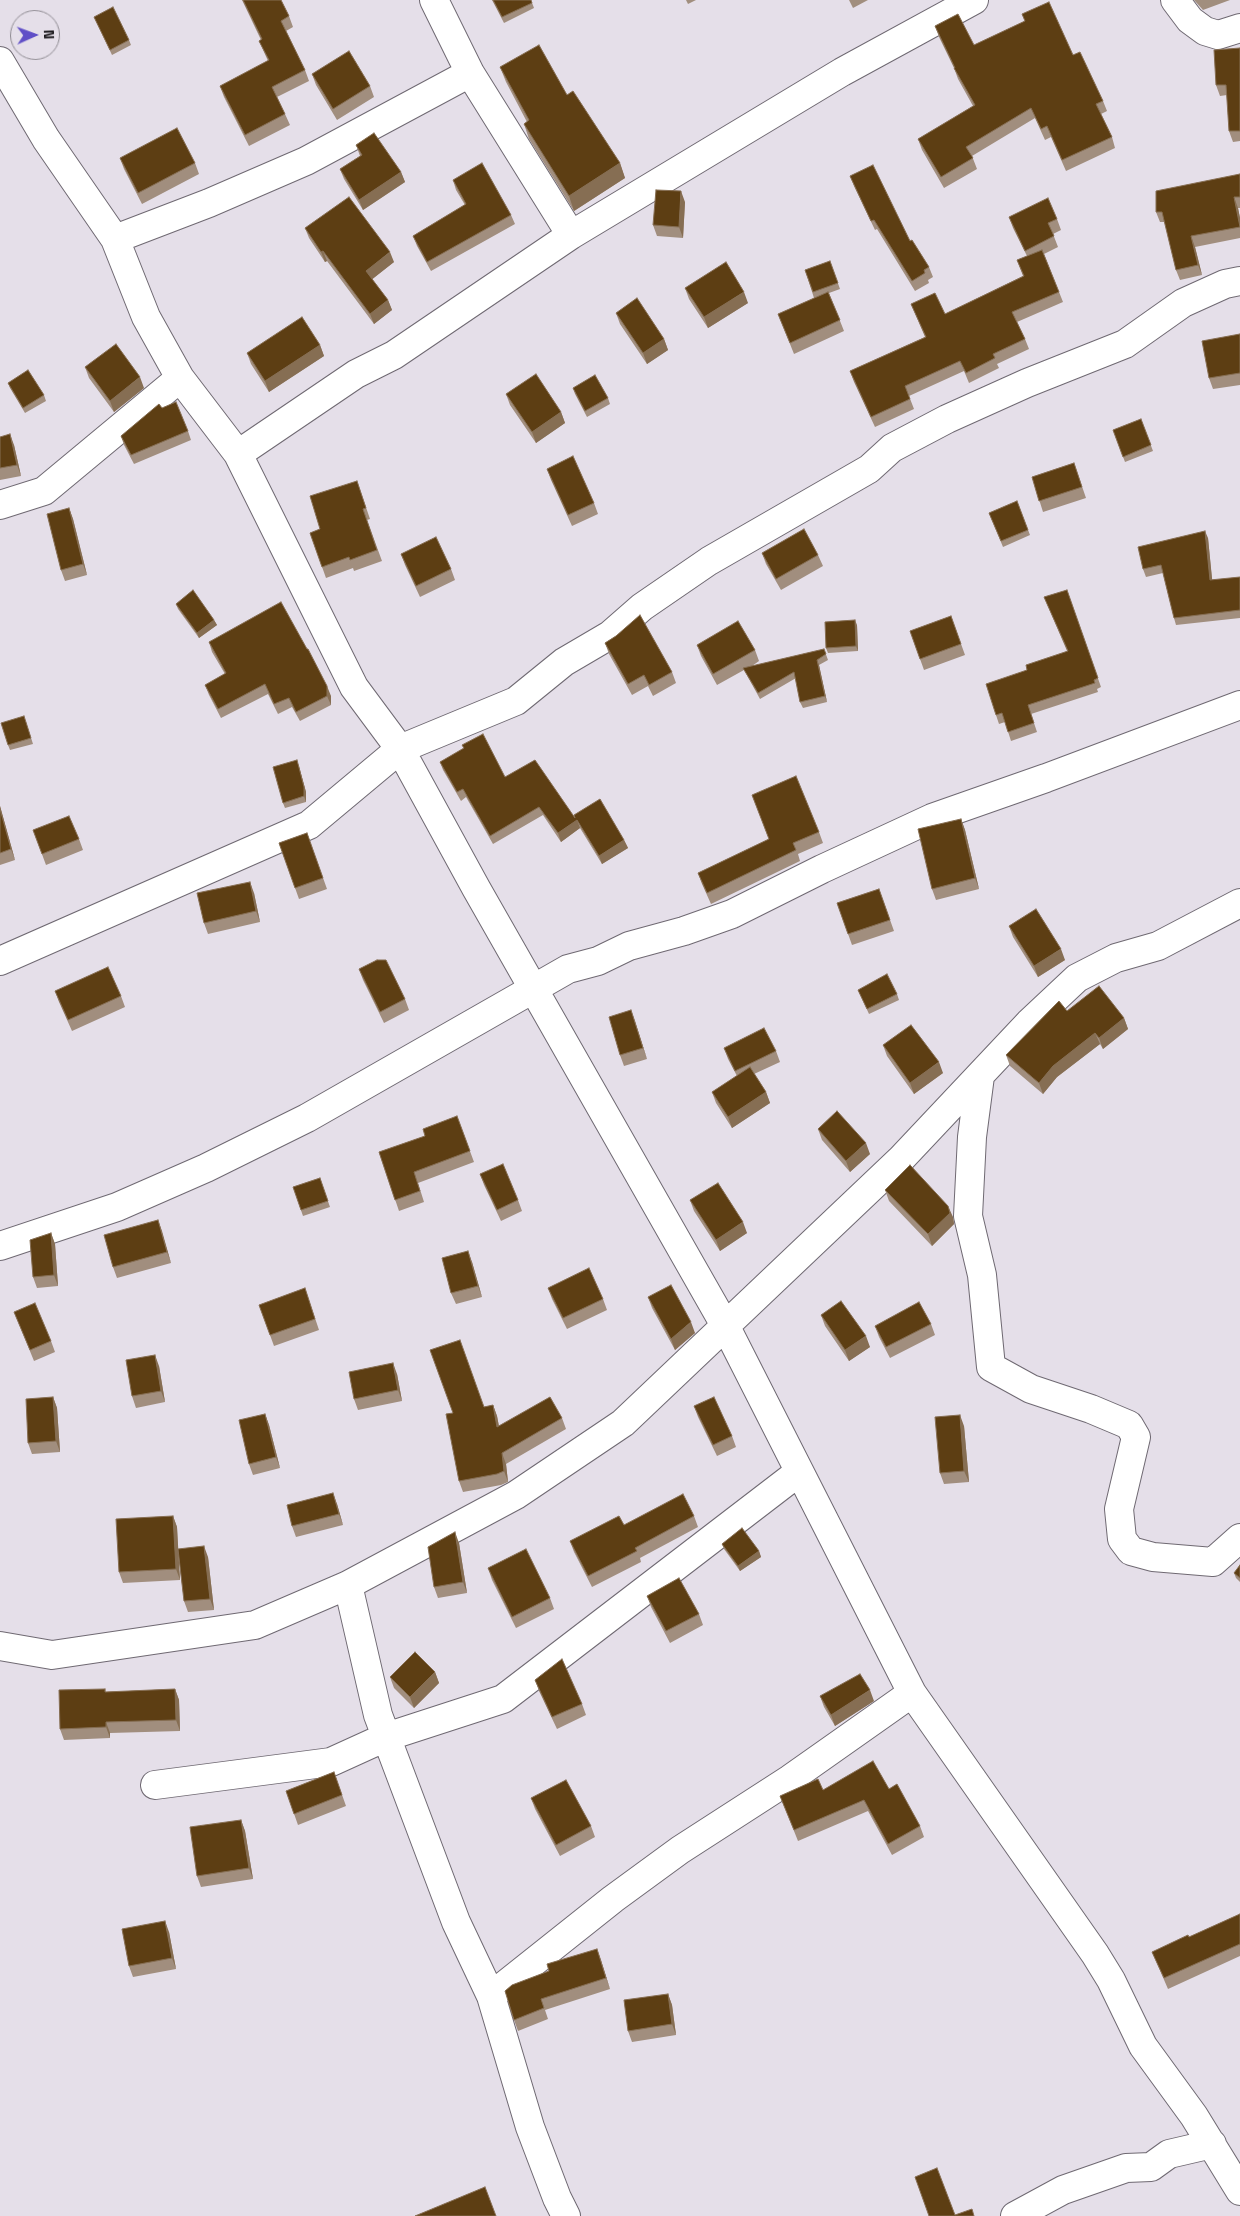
<!DOCTYPE html>
<html>
<head>
<meta charset="utf-8">
<style>
  body { margin:0 }
  #map { position:relative; width:1240px; height:2216px; overflow:hidden; background:#e5dfe9; font-family:"Space Grotesk",sans-serif }
  canvas { display:block }
  .north { position:absolute; left:10px; top:10px; width:50px; height:50px; box-sizing:border-box; background:#e5dfe9; border:1px solid #8f8b92; border-radius:50%; rotate:88deg; font-size:14px; font-weight:700; line-height:20px; text-align:center; color:#0e0c0f }
  .north::after { content:''; display:block; margin:auto; width:18px; height:22px; background:#604fc7; clip-path:polygon(50% 0,100% 100%,50% 72%,0 100%) }
</style>
</head>
<body>
<div id="map">
<canvas width="1240" height="2216"></canvas>
<div class="north">N</div>
</div>
<script>
const ctx = document.querySelector('canvas').getContext('2d');
ctx.lineJoin = 'round';
function toPath(rows) {
  const path = new Path2D();
  for (const r of rows) {
    path.moveTo(r[0], r[1]);
    for (let i = 2; i < r.length; i += 2) path.lineTo(r[i], r[i + 1]);
  }
  return path;
}
function strokePath(path, color, width, dash) {
  ctx.strokeStyle = color;
  ctx.lineWidth = width;
  ctx.lineCap = dash ? 'butt' : 'round';
  ctx.setLineDash(dash || []);
  ctx.stroke(path);
}
function fill(path, color) {
  ctx.fillStyle = color;
  ctx.fill(path, 'evenodd');
}
const minor = toPath([
  [434,0,470,73,571,235],
  [1175,0,1190,20,1205,31,1218,35,1240,28],
  [0,61,46,139,115,239,146,317,180,378,238,454,354,687,400,749,476,888,726,1327,912,1693,1095,1954,1111,1980,1143,2046,1194,2116,1240,2191],
  [115,239,209,203,306,161,470,73],
  [238,454,356,374,394,355,571,235,842,72,974,0],
  [0,505,44,491,180,378],
  [0,961,309,825,400,749,516,701,564,662,610,635,642,607,709,561,869,469,892,448,947,419,1027,383,1125,344,1183,303,1225,284,1240,281],
  [980,1076,972,1137,968,1216,982,1275,991,1367,1031,1389,1091,1409,1129,1425,1136,1437,1119,1509,1122,1539,1131,1551,1153,1557,1213,1562,1240,1538],
  [0,1246,117,1207,206,1168,307,1118,568,969,598,961,629,946,684,931,732,914,822,869,932,818,1046,778,1240,705],
  [348,1585,378,1715,456,1922,491,1996,613,1899,680,1850,790,1779,912,1693],
  [0,1646,52,1655,255,1625,348,1585,516,1495,623,1423,900,1160,1029,1023,1077,978,1116,958,1158,946,1240,903],
  [155,1785,331,1762,386,1737,503,1699,799,1472],
  [491,1996,530,2127,557,2198,566,2216],
  [1015,2216,1063,2190,1126,2168,1151,2167,1169,2154,1212,2144]
]);
strokePath(minor, '#6f6972', 30);
strokePath(minor, '#fff', 28);
fill(toPath([
  [242,0,281,0,289,16,293,27,286,31,305,70,309,81,277,97,285,114,290,125,249,146,224,97,220,86,268,61,259,41,261,40],
  [492,0,531,0,534,8,504,23],
  [686,0,696,0,688,4],
  [849,0,868,0,853,8],
  [1194,0,1230,0,1203,10],
  [1022,14,1073,55,1103,101,1107,111,1101,114,1112,137,1115,148,1066,171,1051,137,1045,140,1035,118,972,156,977,169,944,188,922,150,918,139,973,106,958,79,954,68,939,37,935,26,974,45,1025,21],
  [94,17,129,40,131,45,112,55],
  [1240,48,1240,141,1233,142,1229,131,1227,95,1220,96,1216,85],
  [500,67,567,95,620,163,625,178,574,211,529,139,524,124,527,122,506,82],
  [312,74,370,86,374,97,337,120,316,85],
  [356,145,401,172,405,182,363,210,344,179,340,169,360,156],
  [120,158,195,163,199,174,142,204,124,169],
  [1240,174,1240,208,1238,208,1240,218,1240,238,1195,247,1202,275,1180,280,1176,270,1165,222,1160,222,1156,212],
  [850,176,910,241,929,267,933,277,928,280,929,283,915,291,877,229,875,230,854,186],
  [453,180,511,215,515,224,431,271,417,246,413,236,465,205,456,190],
  [685,202,683,238,657,236,653,225],
  [1009,217,1057,219,1061,230,1053,234,1058,247,1044,254,1063,302,1017,322,1025,339,1029,349,997,364,999,368,969,383,964,371,909,396,914,409,875,427,854,382,850,371,925,337,911,304,945,314,1023,276,1017,260,1027,256,1013,228],
  [305,228,394,262,372,279,388,300,392,310,374,324,327,261,325,262,309,238],
  [830,261,840,289,829,293,844,331,794,354,778,314,814,298,805,270],
  [685,288,748,303,708,328,689,299],
  [616,313,664,339,668,350,647,364,620,324],
  [1240,334,1240,385,1213,389,1209,378],
  [320,345,324,356,269,392,251,364,247,353],
  [85,367,144,388,114,412,89,378],
  [8,383,44,395,46,401,25,413,10,388],
  [573,388,608,398,610,404,587,417,575,394],
  [506,394,561,412,565,423,536,443,510,405],
  [162,408,188,431,191,440,134,464,124,445,121,436],
  [1141,419,1153,451,1125,462,1113,430],
  [0,437,14,445,21,476,0,480],
  [1074,463,1086,498,1043,512,1032,477],
  [547,469,594,503,598,514,572,526,551,480],
  [357,481,370,519,367,520,382,561,354,571,353,568,326,578,310,533,320,529],
  [1017,501,1030,535,1003,547,989,513],
  [69,508,73,519,87,575,65,581,61,570],
  [1208,538,1212,580,1240,577,1240,618,1176,625,1174,618,1163,573,1146,577,1143,569],
  [762,553,818,555,823,566,781,590,766,564],
  [401,554,451,569,455,580,420,597,405,565],
  [1067,590,1101,687,1097,689,1098,692,1031,714,1037,732,1011,741,1005,722,999,724,996,715,1027,670,1067,651,1044,597],
  [176,604,214,620,217,625,199,638,178,609],
  [951,616,965,655,924,670,910,631],
  [857,625,858,651,828,653,826,648],
  [616,636,672,672,676,683,653,696,648,686,632,695,609,654,605,643],
  [209,642,331,696,331,705,300,721,292,707,278,714,268,694,221,718,209,695,205,685,225,674,212,652],
  [697,645,755,650,759,661,752,666,824,649,828,660,819,665,827,702,803,708,800,702,796,678,760,699,744,670,717,685,701,656],
  [26,722,33,744,10,750,8,745],
  [462,745,505,777,574,816,624,840,628,848,602,864,580,828,561,842,543,815,493,844,466,797,461,801,443,770,440,762,464,749],
  [299,766,306,792,306,802,285,808,283,803],
  [752,795,819,832,823,843,798,854,800,861,711,904,702,884,698,873,769,839],
  [0,806,15,860,0,865],
  [961,819,965,830,979,889,936,900,932,889],
  [33,830,79,839,83,850,46,865],
  [307,833,327,889,299,899,279,843],
  [879,889,894,931,852,945,837,903],
  [254,893,260,922,208,934,204,923],
  [1009,926,1065,960,1038,977,1013,937],
  [359,969,405,999,409,1010,384,1023,363,980],
  [858,990,897,994,899,1000,869,1014],
  [55,991,121,996,125,1007,72,1031,59,1002],
  [631,1010,647,1059,624,1066,620,1055],
  [1067,1011,1124,1018,1128,1029,1103,1049,1100,1044,1057,1077,1043,1094,1010,1066,1006,1055],
  [883,1045,943,1073,914,1094,887,1056],
  [724,1048,776,1051,780,1062,754,1074,766,1092,770,1103,732,1128,716,1103,712,1092,737,1076,728,1059],
  [457,1116,474,1162,418,1183,424,1202,399,1211,379,1152,425,1136],
  [818,1129,870,1154,850,1172,822,1140],
  [480,1174,518,1200,522,1211,501,1221,484,1185],
  [320,1178,330,1207,303,1216,293,1187],
  [885,1190,953,1217,954,1224,932,1246,889,1201],
  [690,1200,747,1233,720,1251,694,1211],
  [158,1220,171,1263,117,1278,113,1267],
  [51,1233,55,1244,58,1286,37,1288,33,1277],
  [472,1262,482,1297,456,1304,451,1293],
  [305,1288,319,1330,274,1346,259,1305],
  [548,1288,603,1299,607,1310,567,1329,552,1299],
  [648,1297,695,1333,675,1350,652,1308],
  [14,1312,51,1341,55,1352,34,1361],
  [821,1315,870,1347,849,1361,825,1326],
  [931,1324,935,1335,890,1358,879,1337,875,1326],
  [159,1366,165,1402,136,1408,132,1396],
  [397,1374,402,1401,358,1410,354,1399],
  [53,1397,57,1408,60,1452,32,1454,28,1443],
  [493,1405,497,1416,499,1426,562,1418,566,1429,506,1464,508,1482,501,1485,463,1492,459,1481,484,1407],
  [694,1406,732,1436,736,1447,717,1456,698,1417],
  [265,1414,269,1425,280,1468,253,1475,249,1464],
  [964,1426,969,1482,944,1484,940,1473],
  [337,1504,343,1525,296,1537,292,1526],
  [173,1516,177,1527,178,1549,208,1557,214,1610,188,1612,184,1601,178,1553,180,1580,123,1583,119,1572],
  [694,1516,698,1527,640,1558,641,1562,592,1587,574,1552,570,1541,624,1525],
  [459,1543,467,1593,438,1598,434,1587],
  [722,1544,759,1551,761,1557,740,1571,724,1549],
  [1240,1565,1240,1582,1236,1578,1234,1573],
  [488,1568,550,1598,554,1609,516,1628,492,1580],
  [647,1596,699,1614,703,1625,670,1643,651,1607],
  [435,1672,439,1683,414,1708,394,1688,390,1677],
  [535,1680,582,1704,586,1715,557,1729,539,1691],
  [105,1689,106,1692,175,1689,179,1700,180,1731,110,1733,110,1738,64,1740,60,1729],
  [820,1696,874,1701,835,1726,824,1707],
  [334,1772,346,1806,298,1825,286,1791],
  [889,1789,920,1826,924,1837,892,1855,868,1811,798,1841,780,1796,823,1790],
  [531,1798,591,1826,595,1837,560,1856,535,1809],
  [241,1820,245,1831,253,1879,201,1887,197,1876],
  [1240,1914,1240,1956,1168,1989,1152,1952,1189,1937],
  [169,1932,176,1969,133,1977,129,1966],
  [597,1949,610,1989,545,2010,548,2019,518,2031,514,2020,549,1971],
  [668,1994,672,2005,676,2035,632,2042,628,2031]
]), '#a18e7e');
fill(toPath([
  [620,163,625,178,574,211,569,196],
  [401,172,405,182,363,210,359,200],
  [681,191,685,202,683,238,679,227],
  [1234,197,1238,208,1240,218,1240,226],
  [1191,236,1195,247,1202,275,1198,265],
  [323,251,327,261,325,262,321,252],
  [390,252,394,262,370,281,366,271],
  [744,292,748,303,708,328,704,317],
  [388,300,392,310,374,324,370,314],
  [664,339,668,350,647,364,643,353],
  [320,345,324,356,269,392,265,381],
  [140,377,144,388,114,412,110,401],
  [561,412,565,423,536,443,532,432],
  [10,434,14,445,21,476,17,465],
  [69,508,73,519,87,575,83,564],
  [1205,531,1208,538,1213,588,1210,580],
  [214,620,217,625,199,638,197,633],
  [855,620,857,625,858,651,856,646],
  [817,660,819,665,827,702,825,696],
  [327,686,331,696,331,705,327,696],
  [297,760,306,792,306,802,304,796],
  [0,806,15,860,11,849,0,809],
  [961,819,965,830,979,889,975,878],
  [577,820,580,828,561,842,558,833],
  [624,840,628,848,602,864,599,856],
  [250,882,254,893,260,922,256,911],
  [1061,949,1065,960,1038,977,1034,966],
  [631,1010,635,1021,647,1059,643,1048],
  [1124,1018,1128,1029,1103,1049,1099,1038],
  [1095,1033,1100,1044,1057,1077,1043,1094,1039,1083,1053,1066],
  [939,1062,943,1073,914,1094,910,1083],
  [766,1092,770,1103,732,1128,728,1117],
  [866,1143,870,1154,850,1172,846,1161],
  [948,1206,953,1217,954,1224,932,1246,928,1234],
  [158,1220,162,1231,171,1263,167,1252],
  [743,1222,747,1233,720,1251,716,1240],
  [51,1233,55,1244,58,1286,54,1275],
  [468,1251,472,1262,482,1297,478,1286],
  [691,1322,695,1333,675,1350,671,1339],
  [866,1336,870,1347,849,1361,845,1350],
  [155,1355,159,1366,165,1402,161,1391],
  [393,1363,397,1374,402,1401,398,1390],
  [53,1397,57,1408,60,1452,56,1441],
  [493,1405,497,1416,501,1438,497,1427],
  [265,1414,269,1425,280,1468,276,1457],
  [960,1415,964,1426,969,1482,964,1471],
  [502,1453,506,1464,508,1482,504,1471],
  [333,1493,337,1504,343,1525,339,1514],
  [173,1516,177,1527,180,1580,176,1569],
  [455,1532,459,1543,467,1593,463,1582],
  [204,1546,208,1557,214,1610,210,1599],
  [759,1551,761,1557,740,1571,738,1566],
  [435,1672,439,1683,414,1708,410,1697],
  [175,1689,179,1700,180,1731,176,1720],
  [870,1690,874,1701,835,1726,831,1715],
  [106,1722,110,1733,110,1738,106,1727],
  [241,1820,245,1831,253,1879,249,1868],
  [165,1921,169,1932,176,1969,172,1958],
  [597,1949,601,1960,610,1989,606,1978],
  [668,1994,672,2005,676,2035,672,2024]
]), '#866e53');
const building = toPath([
  [243,0,281,0,289,16,281,21,305,70,272,87,285,114,245,135,220,86,269,60,259,41,262,39,243,0],
  [493,0,531,0,532,3,502,17,493,0],
  [1049,2,1073,55,1080,52,1103,101,1096,104,1112,137,1062,160,1047,126,1041,129,1031,108,966,147,973,158,941,177,918,139,975,105,954,68,955,68,935,26,958,14,974,45,1025,21,1022,14,1049,2],
  [113,7,129,40,110,50,94,17,113,7],
  [539,45,567,95,573,91,620,163,569,196,524,124,529,120,500,67,539,45],
  [1240,48,1240,131,1229,131,1226,85,1216,85,1214,50,1240,48],
  [349,51,370,86,333,109,312,74,349,51],
  [177,128,195,163,138,193,120,158,177,128],
  [374,133,401,172,359,200,340,169,362,155,356,145,374,133],
  [482,163,511,215,427,262,413,236,466,204,453,180,482,163],
  [873,165,910,241,912,240,929,267,924,270,925,273,912,281,874,220,871,221,850,176,873,165],
  [1240,174,1240,197,1234,197,1240,227,1191,236,1198,265,1176,270,1162,212,1156,212,1156,191,1240,174],
  [656,190,681,191,679,227,653,225,656,190],
  [349,197,390,252,366,271,388,300,370,314,323,251,321,252,305,228,349,197],
  [1048,198,1057,219,1048,223,1054,236,1025,251,1009,217,1048,198],
  [1042,250,1059,292,1012,312,1025,339,993,354,995,358,966,373,960,361,905,386,910,399,871,417,850,371,926,337,911,304,935,293,945,314,1024,276,1017,260,1042,250],
  [830,261,838,283,813,292,805,270,830,261],
  [726,262,744,292,704,317,685,288,726,262],
  [828,292,840,320,790,343,778,314,828,292],
  [637,298,664,339,643,353,616,313,637,298],
  [302,317,320,345,265,381,247,353,302,317],
  [1240,334,1240,373,1209,378,1202,341,1240,334],
  [116,344,140,377,110,401,85,367,116,344],
  [28,370,44,395,23,408,8,383,28,370],
  [536,374,561,412,532,432,506,394,536,374],
  [595,375,608,398,585,411,573,388,595,375],
  [176,402,188,431,131,455,121,436,159,404,162,408,176,402],
  [1141,419,1151,445,1123,457,1113,430,1141,419],
  [10,434,17,465,0,468,0,437,10,434],
  [573,456,594,503,568,515,547,469,573,456],
  [1074,463,1082,487,1039,501,1032,477,1074,463],
  [357,481,366,508,363,509,377,550,350,560,349,557,322,567,310,533,320,529,310,496,357,481],
  [1017,501,1028,530,1001,541,989,513,1017,501],
  [69,508,83,564,61,570,47,514,69,508],
  [804,529,818,555,776,579,762,553,804,529],
  [1205,531,1210,580,1240,577,1240,610,1174,618,1161,565,1143,569,1138,547,1205,531],
  [436,537,451,569,416,586,401,554,436,537],
  [193,590,214,620,197,633,176,604,193,590],
  [1067,590,1098,678,1094,680,1095,683,1028,705,1034,723,1008,732,1002,713,996,715,986,684,1027,670,1026,665,1068,651,1044,597,1067,590],
  [281,602,307,649,308,649,327,686,327,696,296,712,289,698,274,704,265,684,218,709,205,685,226,673,209,642,281,602],
  [640,615,672,672,649,685,644,675,628,684,605,643,616,636,640,615],
  [951,616,961,644,920,659,910,631,951,616],
  [855,620,856,646,826,648,825,622,855,620],
  [738,621,755,650,713,674,697,645,738,621],
  [824,649,826,654,817,660,825,696,800,702,794,672,758,693,743,668,824,649],
  [24,716,31,738,8,745,1,723,24,716],
  [483,734,505,777,535,760,575,818,574,815,600,799,624,840,599,856,577,820,558,833,539,807,490,836,463,789,457,792,440,762,464,748,462,745,483,734],
  [297,760,304,787,304,796,283,803,273,767,297,760],
  [796,776,819,832,793,843,796,850,707,893,698,873,769,839,752,795,796,776],
  [0,809,11,849,0,853,0,809],
  [69,816,79,839,42,854,33,830,69,816],
  [961,819,975,878,932,889,918,829,961,819],
  [307,833,323,878,295,888,279,843,307,833],
  [250,882,256,911,204,923,197,893,250,882],
  [879,889,890,920,848,934,837,903,879,889],
  [1036,909,1061,949,1034,966,1009,926,1036,909],
  [377,960,386,960,405,999,380,1012,359,969,377,960],
  [108,967,121,996,68,1020,55,991,108,967],
  [887,974,897,994,867,1009,858,990,887,974],
  [1099,986,1124,1018,1099,1038,1095,1033,1053,1066,1039,1083,1006,1055,1059,1001,1067,1011,1099,986],
  [631,1010,643,1048,620,1055,609,1017,631,1010],
  [911,1025,939,1062,910,1083,883,1045,911,1025],
  [764,1028,776,1051,735,1071,724,1048,764,1028],
  [750,1067,766,1092,728,1117,712,1092,750,1067],
  [837,1111,866,1143,846,1161,818,1129,837,1111],
  [457,1116,470,1151,414,1172,420,1191,395,1200,379,1152,425,1136,423,1129,457,1116],
  [503,1164,518,1200,497,1210,480,1174,503,1164],
  [910,1165,948,1206,950,1213,928,1234,885,1190,910,1165],
  [320,1178,328,1201,301,1210,293,1187,320,1178],
  [718,1183,743,1222,716,1240,690,1200,718,1183],
  [158,1220,167,1252,113,1267,104,1235,158,1220],
  [51,1233,54,1275,33,1277,30,1240,51,1233],
  [468,1251,478,1286,451,1293,442,1258,468,1251],
  [589,1268,603,1299,563,1318,548,1288,589,1268],
  [671,1285,691,1322,671,1339,648,1297,671,1285],
  [305,1288,315,1319,270,1335,259,1305,305,1288],
  [841,1301,866,1336,845,1350,821,1315,841,1301],
  [919,1302,931,1324,886,1347,875,1326,919,1302],
  [35,1303,51,1341,30,1350,14,1312,35,1303],
  [460,1340,484,1407,493,1405,497,1427,550,1397,562,1418,502,1453,504,1471,497,1474,459,1481,446,1414,453,1413,430,1350,460,1340],
  [155,1355,161,1391,132,1396,126,1360,155,1355],
  [393,1363,398,1390,354,1399,349,1372,393,1363],
  [53,1397,56,1441,28,1443,26,1399,53,1397],
  [714,1397,732,1436,713,1445,694,1406,714,1397],
  [265,1414,276,1457,249,1464,239,1420,265,1414],
  [960,1415,964,1471,940,1473,935,1417,960,1415],
  [333,1493,339,1514,292,1526,287,1505,333,1493],
  [683,1494,694,1516,635,1548,637,1551,588,1576,570,1541,619,1516,624,1525,683,1494],
  [173,1516,176,1569,119,1572,116,1519,173,1516],
  [742,1528,759,1551,738,1566,722,1544,742,1528],
  [455,1532,463,1582,434,1587,428,1547,455,1532],
  [204,1546,210,1599,184,1601,178,1549,204,1546],
  [526,1549,550,1598,512,1617,488,1568,526,1549],
  [1240,1565,1240,1578,1234,1573,1240,1565],
  [679,1578,699,1614,666,1631,647,1596,679,1578],
  [415,1652,435,1672,410,1697,390,1677,415,1652],
  [562,1659,582,1704,552,1717,535,1680,562,1659],
  [860,1674,870,1690,831,1715,820,1696,860,1674],
  [105,1689,105,1692,175,1689,176,1720,106,1722,106,1727,60,1729,59,1690,105,1689],
  [873,1761,889,1789,897,1784,920,1826,888,1844,864,1800,794,1830,780,1796,818,1779,823,1790,873,1761],
  [334,1772,342,1795,294,1814,286,1791,334,1772],
  [566,1780,591,1826,556,1845,531,1798,566,1780],
  [241,1820,249,1868,197,1876,190,1827,241,1820],
  [1240,1914,1240,1944,1164,1978,1152,1952,1188,1935,1189,1937,1240,1914],
  [165,1921,172,1958,129,1966,122,1929,165,1921],
  [597,1949,606,1978,541,1999,544,2008,514,2020,505,1991,512,1985,549,1971,547,1964,597,1949],
  [668,1994,672,2024,628,2031,624,2000,668,1994],
  [937,2168,955,2215,972,2209,974,2216,929,2216,915,2177,937,2168],
  [485,2187,496,2216,415,2216,485,2187]
]);
fill(building, '#5d3e13');
strokePath(building, '#866e53', 1);
</script>
</body>
</html>
